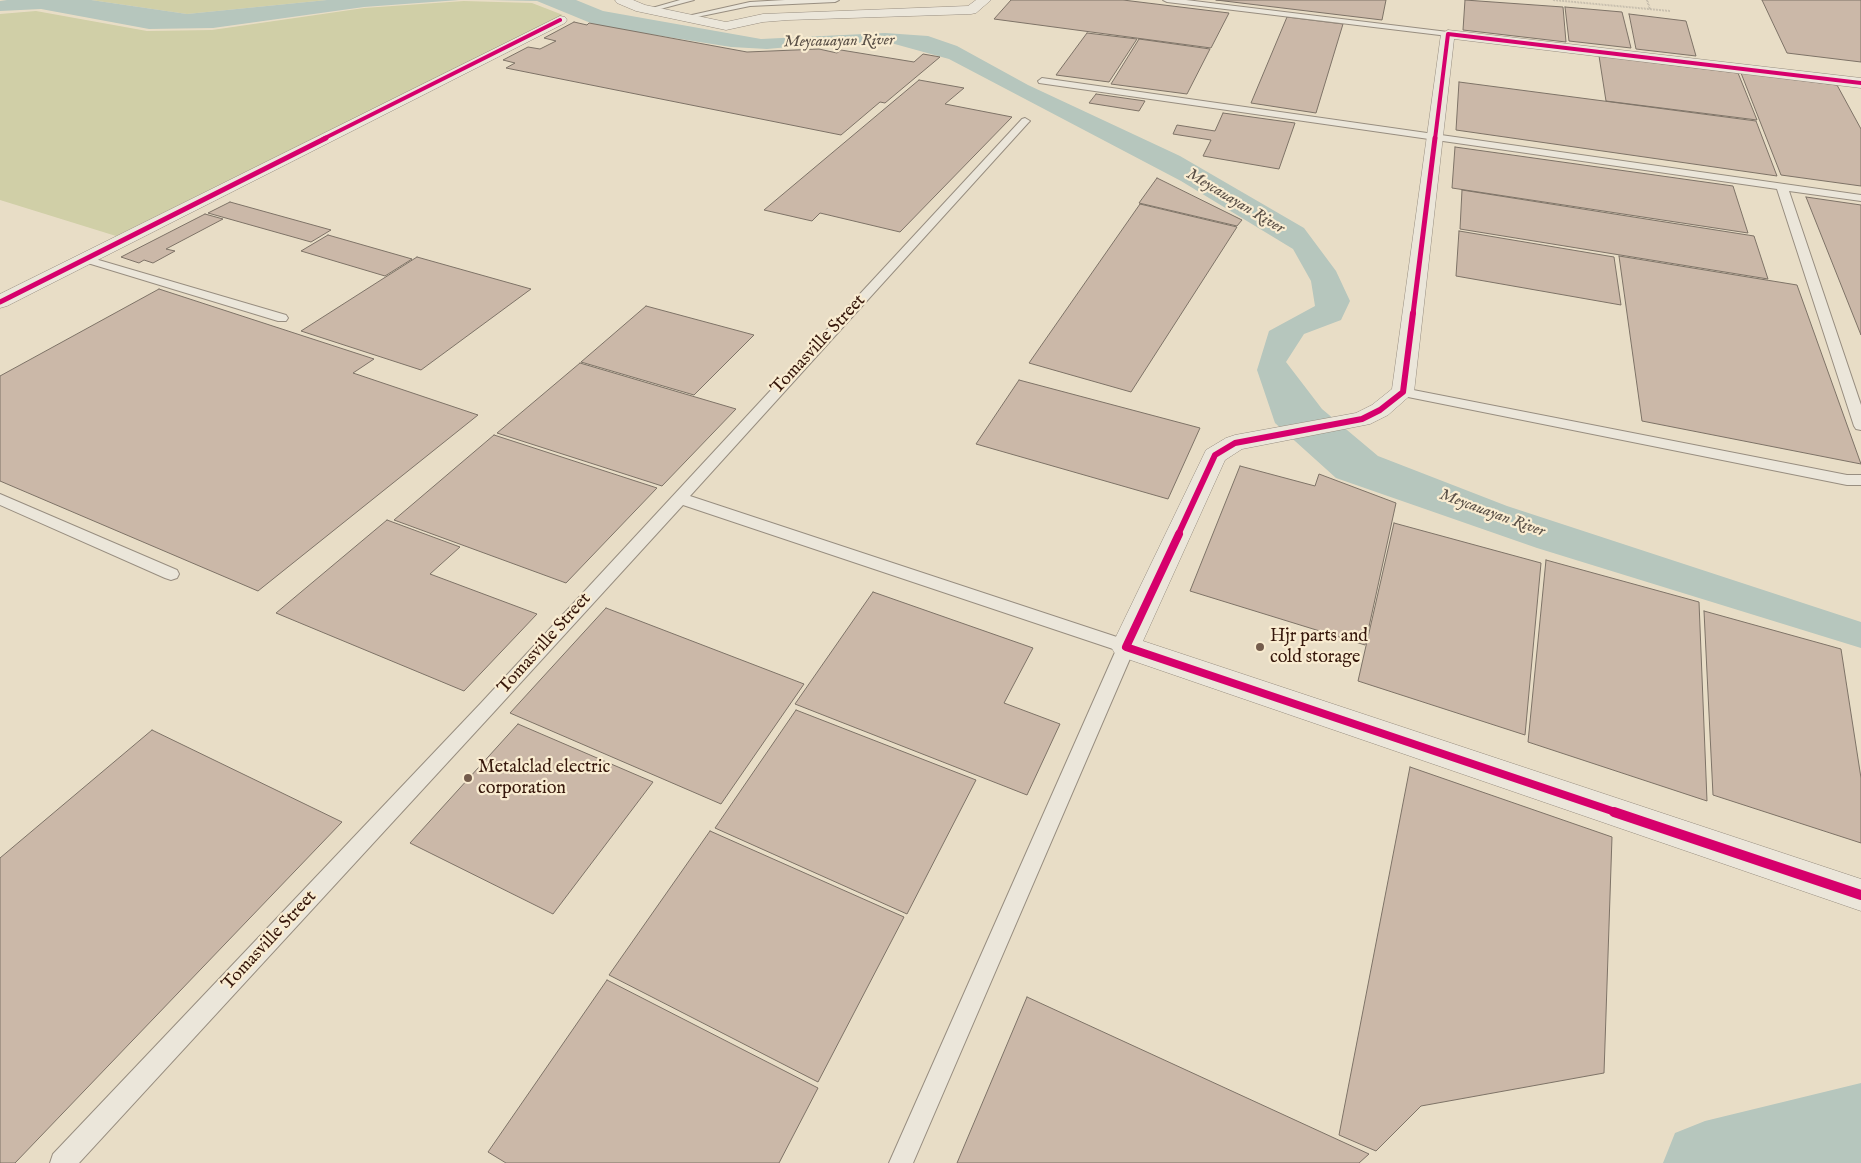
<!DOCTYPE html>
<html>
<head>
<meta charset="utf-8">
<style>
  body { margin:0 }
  canvas { display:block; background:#e8ddc6 }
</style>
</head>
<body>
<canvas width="1861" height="1163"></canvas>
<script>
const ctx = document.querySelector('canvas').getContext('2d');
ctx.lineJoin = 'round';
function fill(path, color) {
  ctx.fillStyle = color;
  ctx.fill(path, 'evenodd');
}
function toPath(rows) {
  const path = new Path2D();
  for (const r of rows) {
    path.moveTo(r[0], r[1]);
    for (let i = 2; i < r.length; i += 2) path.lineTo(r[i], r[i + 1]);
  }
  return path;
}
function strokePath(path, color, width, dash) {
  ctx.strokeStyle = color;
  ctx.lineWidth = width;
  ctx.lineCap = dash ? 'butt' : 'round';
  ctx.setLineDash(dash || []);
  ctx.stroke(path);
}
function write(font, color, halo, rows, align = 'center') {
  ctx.font = font + ' "IM FELL English",serif';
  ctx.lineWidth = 4.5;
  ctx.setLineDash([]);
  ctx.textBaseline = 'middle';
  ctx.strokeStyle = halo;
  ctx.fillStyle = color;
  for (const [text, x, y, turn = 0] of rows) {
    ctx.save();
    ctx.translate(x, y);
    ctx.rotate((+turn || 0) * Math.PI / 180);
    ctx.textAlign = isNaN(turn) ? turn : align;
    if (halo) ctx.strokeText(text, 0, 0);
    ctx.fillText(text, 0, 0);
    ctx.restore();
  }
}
fill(toPath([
  [91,0,327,0,187,14],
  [464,1,532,3,563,15,116,236,0,200,0,14,36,11,147,31,212,30,364,8]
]), '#d0cfa7');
fill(toPath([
  [7,0,91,0,187,14,327,0,459,0,364,7,213,28,149,29,41,9,0,11,0,1],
  [489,0,576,0,603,11,761,39,885,33,928,36,957,46,1028,85,1180,156,1304,228,1336,271,1350,301,1341,320,1304,334,1286,362,1322,409,1378,456,1507,506,1861,622,1861,648,1537,548,1336,478,1275,423,1257,370,1269,331,1315,306,1311,281,1293,249,1181,181,949,59,891,43,832,43,767,49,731,47,598,26,537,1]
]), '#b6c6bd');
fill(toPath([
  [1861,1083,1861,1163,1663,1163,1675,1133,1705,1121,1861,1083]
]), '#b6c6bd');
const building = toPath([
  [1011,0,1123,0,1229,13,1211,48,994,19,1011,0],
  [1216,0,1386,0,1382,20,1216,0],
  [1465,0,1563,7,1566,42,1463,30,1465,0],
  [1762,0,1861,0,1861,62,1787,53,1762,0],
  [1565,7,1622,12,1631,48,1569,41,1565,7],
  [1629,14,1686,21,1696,56,1636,49,1629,14],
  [1287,17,1343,24,1316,113,1251,103,1287,17],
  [574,22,587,25,589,23,747,52,819,49,837,53,841,50,914,62,923,54,940,57,885,103,880,102,841,135,506,68,515,63,503,60,528,47,540,49,556,41,544,38,574,22],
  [1087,33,1137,39,1109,82,1056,75,1087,33],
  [1139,39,1210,49,1187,94,1111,84,1139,39],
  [1599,56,1738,73,1757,120,1606,101,1599,56],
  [1741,73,1837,85,1861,129,1861,186,1781,175,1741,73],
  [919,80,964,88,945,104,1012,117,900,232,820,213,812,221,764,210,919,80],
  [1459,82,1756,121,1777,176,1456,130,1459,82],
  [1096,94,1145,101,1139,111,1089,103,1096,94],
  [1223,113,1295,123,1279,169,1203,156,1211,140,1173,134,1177,125,1215,131,1223,113],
  [1455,147,1733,186,1748,233,1452,188,1455,147],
  [1157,178,1242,220,1237,226,1139,203,1157,178],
  [1462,190,1754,236,1768,279,1460,229,1462,190],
  [1806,197,1861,205,1861,335,1806,197],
  [230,202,331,230,311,242,208,213,230,202],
  [1140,204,1237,227,1131,392,1029,363,1140,204],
  [205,214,223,219,166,249,175,251,153,263,144,260,139,263,121,257,205,214],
  [1459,231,1614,257,1621,305,1456,276,1459,231],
  [328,235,412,259,385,276,301,251,328,235],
  [1619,256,1797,285,1861,464,1642,421,1619,256],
  [417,257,531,289,421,370,301,331,417,257],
  [159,289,374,359,353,373,478,415,258,591,0,481,0,376,159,289],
  [646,306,754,335,694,395,581,362,646,306],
  [580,363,736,409,662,486,497,433,580,363],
  [1019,380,1200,428,1168,499,976,444,1019,380],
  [494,435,657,488,566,583,394,520,494,435],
  [1240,466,1315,486,1319,474,1396,503,1365,645,1190,591,1240,466],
  [387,520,460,547,430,574,537,614,464,691,276,613,387,520],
  [1394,523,1541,563,1525,735,1358,681,1394,523],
  [1546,560,1699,602,1707,801,1528,742,1546,560],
  [873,592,1033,648,1004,703,1060,724,1027,795,795,704,873,592],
  [606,608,804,684,721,804,510,713,606,608],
  [1704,611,1841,649,1861,778,1861,843,1713,795,1704,611],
  [796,710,976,780,907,914,715,828,796,710],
  [518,724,653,782,553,914,410,843,518,724],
  [152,730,342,822,15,1163,0,1163,0,858,152,730],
  [1410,767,1612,837,1604,1073,1421,1106,1376,1151,1339,1135,1410,767],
  [710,831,904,917,818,1082,609,975,710,831],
  [607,980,818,1088,779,1163,506,1163,488,1152,607,980],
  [1027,997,1369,1154,1359,1163,957,1163,1027,997]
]);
fill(building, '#cbb8a8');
strokePath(building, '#7e7367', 1);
const lane = toPath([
  [680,0,694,0,649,12,645,10,680,0],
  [785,0,839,0,835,2,750,6,687,19,683,17,750,2,785,0],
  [1163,0,1186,0,1448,32,1452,34,1448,36,1167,2,1163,0],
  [1042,78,1861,195,1861,201,1789,191,1861,405,1861,430,1856,429,1854,426,1777,189,1039,83,1038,81,1042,78],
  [1025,118,1030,121,1028,123,690,496,1132,642,1135,647,913,1163,889,1163,1116,650,683,505,493,713,79,1163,50,1163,53,1154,481,703,1022,119,1025,118],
  [85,256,286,315,288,318,286,321,278,321,81,261,79,259,85,256],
  [1403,388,1847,475,1861,475,1861,485,1847,485,1398,395,1396,392,1398,389,1403,388],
  [0,494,177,570,179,574,177,578,171,580,165,578,0,505,0,494]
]);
const street = toPath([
  [615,0,633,0,645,5,726,22,763,14,968,6,976,0,991,0,976,13,971,14,788,20,763,22,726,30,636,11,617,3,615,0],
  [560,16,565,17,567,20,565,23,7,306,0,308,0,294,560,16],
  [1448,30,1861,78,1861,88,1454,39,1414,392,1388,415,1370,424,1242,449,1225,460,1143,641,1861,879,1861,911,1116,655,1111,647,1206,450,1226,438,1235,435,1356,413,1372,405,1392,389,1441,34,1448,30]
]);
strokePath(lane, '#988e80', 2);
strokePath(street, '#988e80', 1);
strokePath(toPath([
  [1553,0,1670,11],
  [1647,0,1650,9]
]), '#a9a297', 2, [0.5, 1]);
fill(lane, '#ebe6da');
fill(street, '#ebe6da');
strokePath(toPath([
  [323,139,560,20],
  [1435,139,1448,34,1861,83]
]), '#d6006c', 4);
strokePath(toPath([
  [0,302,326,138],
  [1413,314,1435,138]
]), '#d6006c', 5);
strokePath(toPath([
  [1178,535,1215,455,1235,443,1362,419,1380,410,1403,392,1413,313]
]), '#d6006c', 6);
strokePath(toPath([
  [1179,534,1126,647,1618,813]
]), '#d6006c', 8);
strokePath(toPath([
  [1614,812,1861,895]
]), '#d6006c', 10);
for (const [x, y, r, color] of [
  [1260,647,5,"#745c4c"],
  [468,778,5,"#745c4c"]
]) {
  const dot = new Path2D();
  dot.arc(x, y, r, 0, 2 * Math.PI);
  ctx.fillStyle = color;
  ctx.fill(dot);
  strokePath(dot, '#f9ecd1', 2);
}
write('italic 16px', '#5b5148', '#f9ecd1', [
  ["Meycauayan River",839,42,-1],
  ["Meycauayan River",1235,202,31],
  ["Meycauayan River",1492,514,20]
]);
write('18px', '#36170b', '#f9ecd1', [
  ["Tomasville Street",819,345,-47],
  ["Tomasville Street",545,644,-48],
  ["Tomasville Street",270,941,-47]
]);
write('18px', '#36170b', '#f9ecd1', [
  ["Hjr parts and",1270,637],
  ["cold storage",1270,658],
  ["Metalclad electric",478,768],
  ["corporation",478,789]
], 'left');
</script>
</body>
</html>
